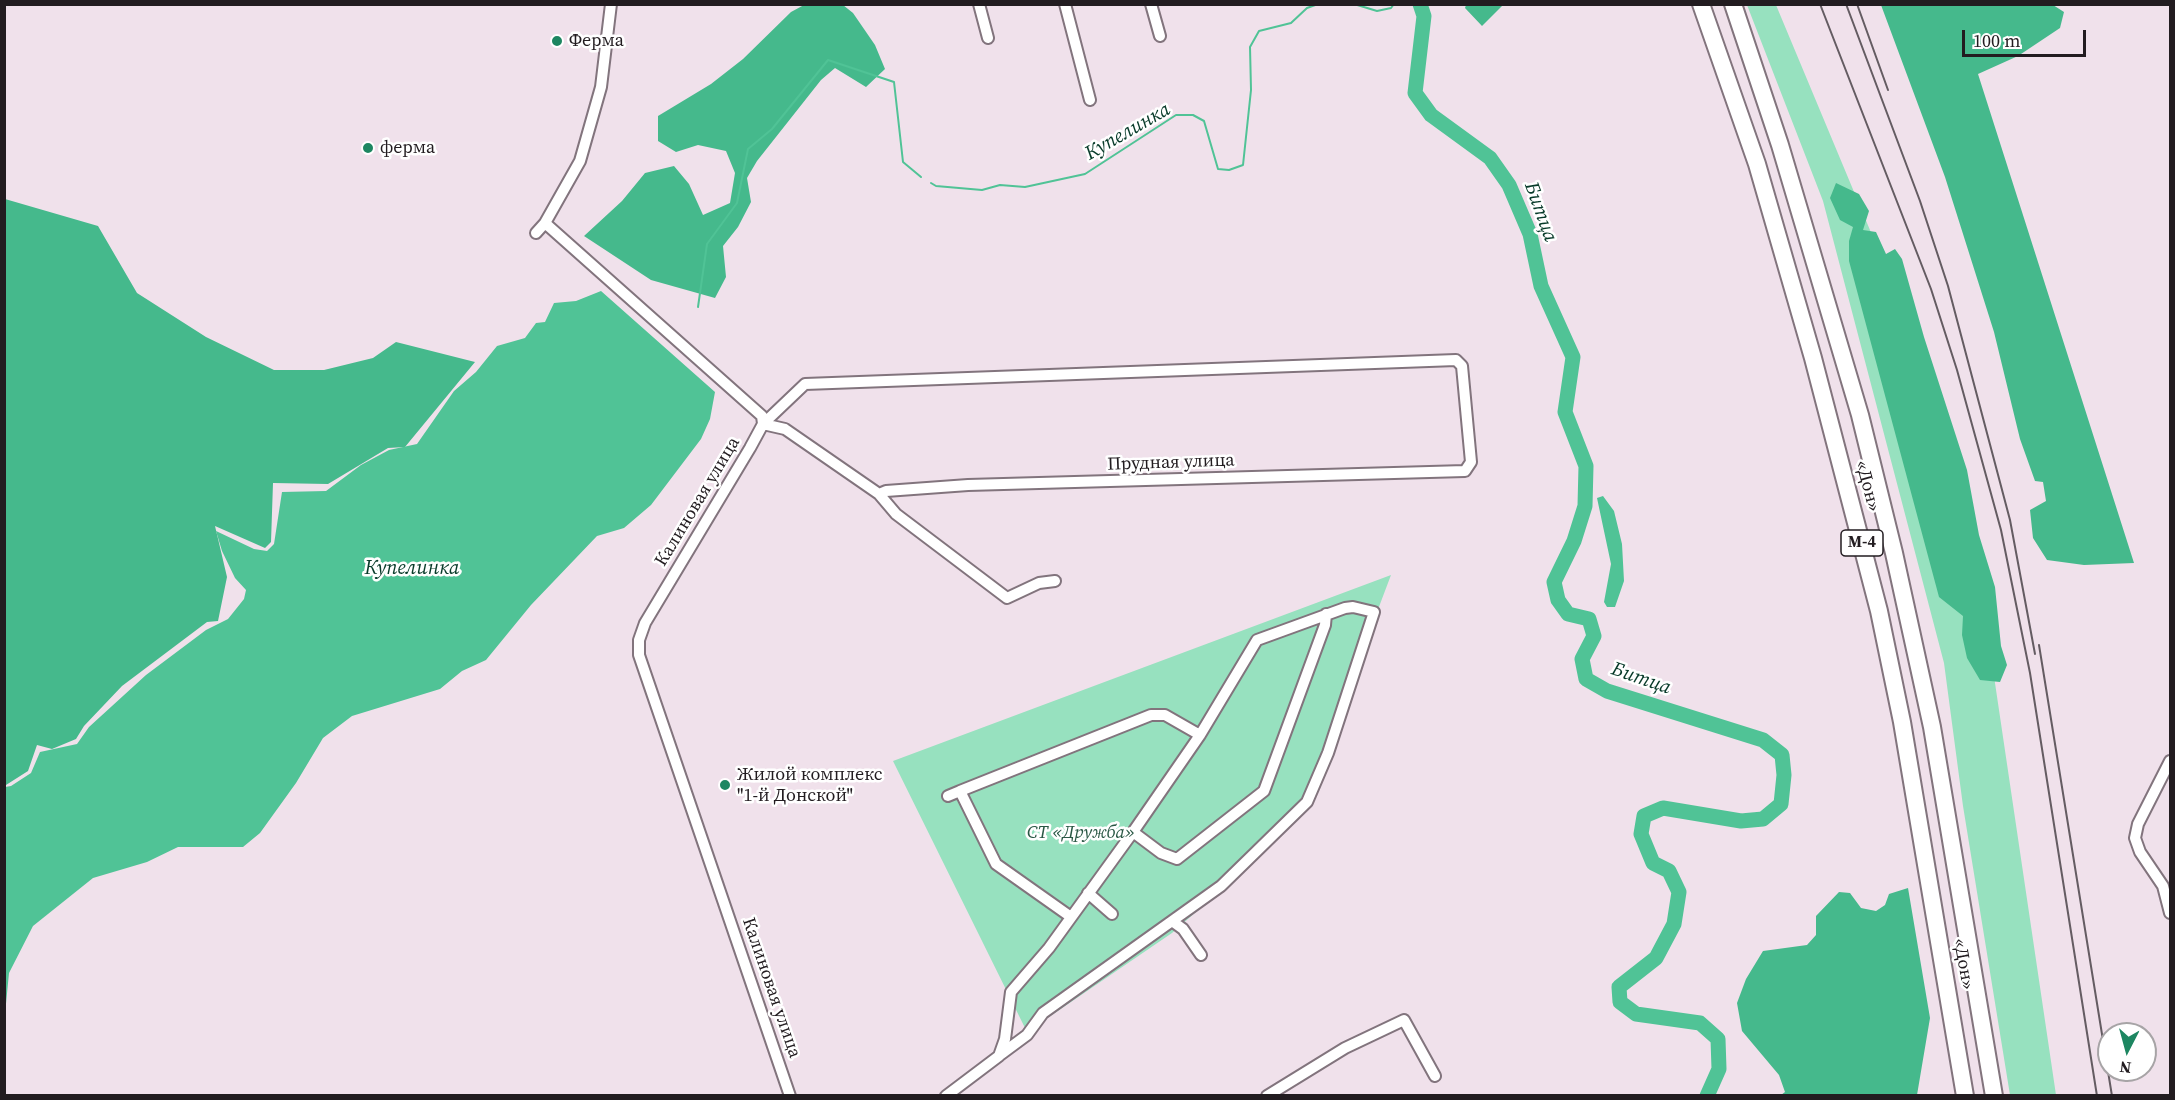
<!DOCTYPE html>
<html>
<head>
<meta charset="utf-8">
<style>
  body { margin:0 }
  #map { position:relative; width:2175px; height:1100px; overflow:hidden; background:#f0e1eb; font-family:"Source Serif 4",serif }
  canvas { display:block }
  .frame { position:absolute; inset:0; border:6px solid #221c20; pointer-events:none }
  .north { position:absolute; left:2097px; top:1022px; width:60px; height:60px; box-sizing:border-box; background:#fff; border:2px solid #a7a4a6; border-radius:50%; rotate:186deg; font-size:16px; font-weight:700; line-height:24px; text-align:center; color:#221c20 }
  .north::after { content:''; display:block; margin:auto; width:21px; height:27px; background:#1d8661; clip-path:polygon(50% 0,100% 100%,50% 72%,0 100%) }
  .scale { position:absolute; left:1962px; top:30px; width:124px; height:27px; box-sizing:border-box; border:3px solid #221c20; border-top:0; padding-left:8px; font-size:18px; line-height:21px; white-space:nowrap; color:#221c20; -webkit-text-stroke:4px #fff; paint-order:stroke }
</style>
</head>
<body>
<div id="map">
<canvas width="2175" height="1100"></canvas>
<div class="frame"></div>
<div class="north">N</div>
<div class="scale">100 m</div>
</div>
<script>
const ctx = document.querySelector('canvas').getContext('2d');
ctx.lineJoin = 'round';
function fill(path, color) {
  ctx.fillStyle = color;
  ctx.fill(path, 'evenodd');
}
function toPath(rows) {
  const path = new Path2D();
  for (const r of rows) {
    path.moveTo(r[0], r[1]);
    for (let i = 2; i < r.length; i += 2) path.lineTo(r[i], r[i + 1]);
  }
  return path;
}
function strokePath(path, color, width, dash) {
  ctx.strokeStyle = color;
  ctx.lineWidth = width;
  ctx.lineCap = dash ? 'butt' : 'round';
  ctx.setLineDash(dash || []);
  ctx.stroke(path);
}
function write(font, color, halo, rows, align = 'center') {
  ctx.font = font + ' "Source Serif 4",serif';
  ctx.lineWidth = 5;
  ctx.setLineDash([]);
  ctx.textBaseline = 'middle';
  ctx.strokeStyle = halo;
  ctx.fillStyle = color;
  for (const [text, x, y, turn = 0] of rows) {
    ctx.save();
    ctx.translate(x, y);
    ctx.rotate((+turn || 0) * Math.PI / 180);
    ctx.textAlign = isNaN(turn) ? turn : align;
    if (halo) ctx.strokeText(text, 0, 0);
    ctx.fillText(text, 0, 0);
    ctx.restore();
  }
}
fill(toPath([
  [1747,5,1776,5,1895,290,1991,656,2056,1095,2010,1095,1963,806,1944,663,1823,201],
  [1391,575,1306,800,1230,882,1172,933,1027,1032,893,761]
]), '#97e1bf');
fill(toPath([
  [843,5,853,13,875,45,885,69,866,87,835,68,821,80,757,161,747,178,751,202,738,227,723,246,726,277,715,298,651,280,584,236,622,201,645,173,674,166,689,184,703,215,730,203,735,173,726,151,698,145,676,152,658,141,658,116,711,84,743,59,791,12,804,5],
  [1466,5,1466,4,1503,5,1482,26,1465,8],
  [2053,5,2064,12,2060,28,2018,56,1978,74,2134,563,2084,565,2047,560,2033,538,2030,510,2046,501,2043,482,2035,481,2020,439,1994,332,1945,177,1881,5],
  [1836,183,1859,194,1869,211,1863,230,1876,232,1886,254,1895,249,1902,259,1924,337,1967,470,1979,535,1995,587,2001,646,2007,665,2000,682,1980,680,1967,658,1962,635,1963,616,1939,597,1849,261,1849,241,1853,227,1840,220,1830,198],
  [5,199,98,226,137,293,206,337,274,370,324,370,373,358,396,342,475,362,405,447,388,448,328,484,273,483,271,542,265,548,215,526,227,577,218,621,207,622,122,686,84,726,76,739,52,749,37,745,28,771,6,785],
  [1908,888,1930,1018,1917,1095,1781,1095,1785,1092,1779,1075,1742,1031,1737,1003,1746,979,1763,951,1807,945,1816,935,1816,916,1839,892,1850,893,1861,908,1876,911,1885,905,1889,894]
]), '#45b98c');
fill(toPath([
  [601,291,715,392,710,419,701,439,651,505,624,528,597,536,531,605,486,660,462,671,440,689,352,716,323,738,296,783,260,833,243,847,178,847,147,862,93,878,33,926,9,973,5,1014,5,787,11,786,31,773,40,752,77,744,89,727,146,675,206,630,228,619,244,599,246,590,235,578,222,551,216,531,254,549,267,551,274,544,282,492,326,491,361,465,389,450,417,444,454,391,476,372,497,346,525,338,536,323,545,322,554,303,576,301],
  [1603,496,1614,511,1622,544,1624,581,1615,607,1607,607,1604,602,1611,564,1597,498]
]), '#50c396');
strokePath(toPath([
  [1354,4,1377,11,1391,8,1394,4],
  [931,183,936,186,982,190,1000,185,1025,187,1085,174,1176,115,1193,115,1204,121,1218,169,1229,170,1243,165,1251,90,1250,47,1259,31,1291,23,1307,8,1318,4],
  [698,307,707,244,737,203,748,149,772,129,828,60,894,82,903,162,921,177]
]), '#50c396', 2);
strokePath(toPath([
  [1420,4,1424,16,1415,93,1431,115,1490,158,1509,185,1530,234,1541,286,1573,357,1565,412,1586,466,1585,506,1574,541,1554,582,1558,600,1568,614,1589,619,1594,636,1582,659,1586,679,1607,691,1763,740,1782,755,1784,775,1781,804,1763,819,1741,821,1663,808,1644,816,1641,834,1653,863,1669,871,1679,892,1674,924,1656,958,1619,987,1620,1002,1636,1014,1700,1023,1718,1039,1719,1069,1707,1096]
]), '#50c396', 15);
const minor = toPath([
  [611,4,601,87,580,161,545,223,762,416,763,424,750,448,645,623,639,640,639,655,790,1096],
  [979,4,988,38],
  [1065,4,1090,100],
  [1151,4,1160,36],
  [536,233,545,223],
  [763,424,805,384,1456,360,1462,366,1471,462,1465,471,968,485,886,491,879,494],
  [763,424,785,429,879,494,896,514,1007,598,1039,583,1055,581],
  [2170,761,2138,824,2135,838,2140,852,2163,886,2170,913],
  [960,791,1151,715,1165,715,1200,735],
  [948,796,960,791,996,864,1071,917],
  [1133,832,1161,853,1177,859,1264,791,1325,625,1326,614],
  [1088,893,1112,914],
  [1000,1055,1027,1035,1043,1013,1172,921],
  [946,1096,999,1056,1005,1039,1011,992,1049,948,1133,832,1200,735,1257,640,1345,608,1353,607,1374,612,1328,753,1307,802,1221,886,1172,921,1183,929,1201,955],
  [1267,1096,1345,1048,1404,1020,1435,1076]
]);
const highway = toPath([
  [1701,4,1757,164,1813,358,1879,611,1902,722,1965,1096],
  [1733,4,1780,145,1860,415,1894,553,1932,727,1994,1096]
]);
strokePath(minor, '#82747d', 14);
strokePath(highway, '#82747d', 20);
strokePath(minor, '#fff', 10);
strokePath(highway, '#fff', 16);
strokePath(toPath([
  [1820,4,1931,289,1957,370,2001,530,2030,673,2097,1096],
  [1846,4,1920,201,1948,286,2010,520,2035,654],
  [1857,4,1888,90],
  [2039,645,2112,1096]
]), '#645c62', 2);
for (const [x, y, r, color] of [
  [557,41,6,"#1d8661"],
  [368,148,6,"#1d8661"],
  [725,785,6,"#1d8661"]
]) {
  const dot = new Path2D();
  dot.arc(x, y, r, 0, 2 * Math.PI);
  ctx.fillStyle = color;
  ctx.fill(dot);
  strokePath(dot, '#fff', 2);
}
for (const [x, y, w] of [
  [1862,543,42]
]) {
  const box = new Path2D();
  box.roundRect(x - w / 2, y - 13, w, 26, 4.5);
  ctx.fillStyle = '#fff';
  ctx.fill(box);
  strokePath(box, '#221c20', 1.5);
}
write('bold 16px', '#221c20', null, [
  ["М-4",1862,543]
]);
write('18px', '#221c20', '#fff', [
  ["Ферма",569,41],
  ["ферма",380,148],
  ["Жилой комплекс",737,775],
  ["\"1-й Донской\"",737,796]
], 'left');
write('18px', '#221c20', '#fff', [
  ["Прудная улица",1171,463,-2],
  ["«Дон»",1867,486,75],
  ["Калиновая улица",698,502,-59],
  ["«Дон»",1963,964,80],
  ["Калиновая улица",771,988,71]
]);
write('italic 18px', '#2a5845', '#fff', [
  ["СТ «Дружба»",1081,833]
]);
write('italic 20px', '#073a29', '#fff', [
  ["Купелинка",1128,132,-30],
  ["Битца",1540,212,70],
  ["Купелинка",412,569],
  ["Битца",1641,679,19]
]);
</script>
</body>
</html>
